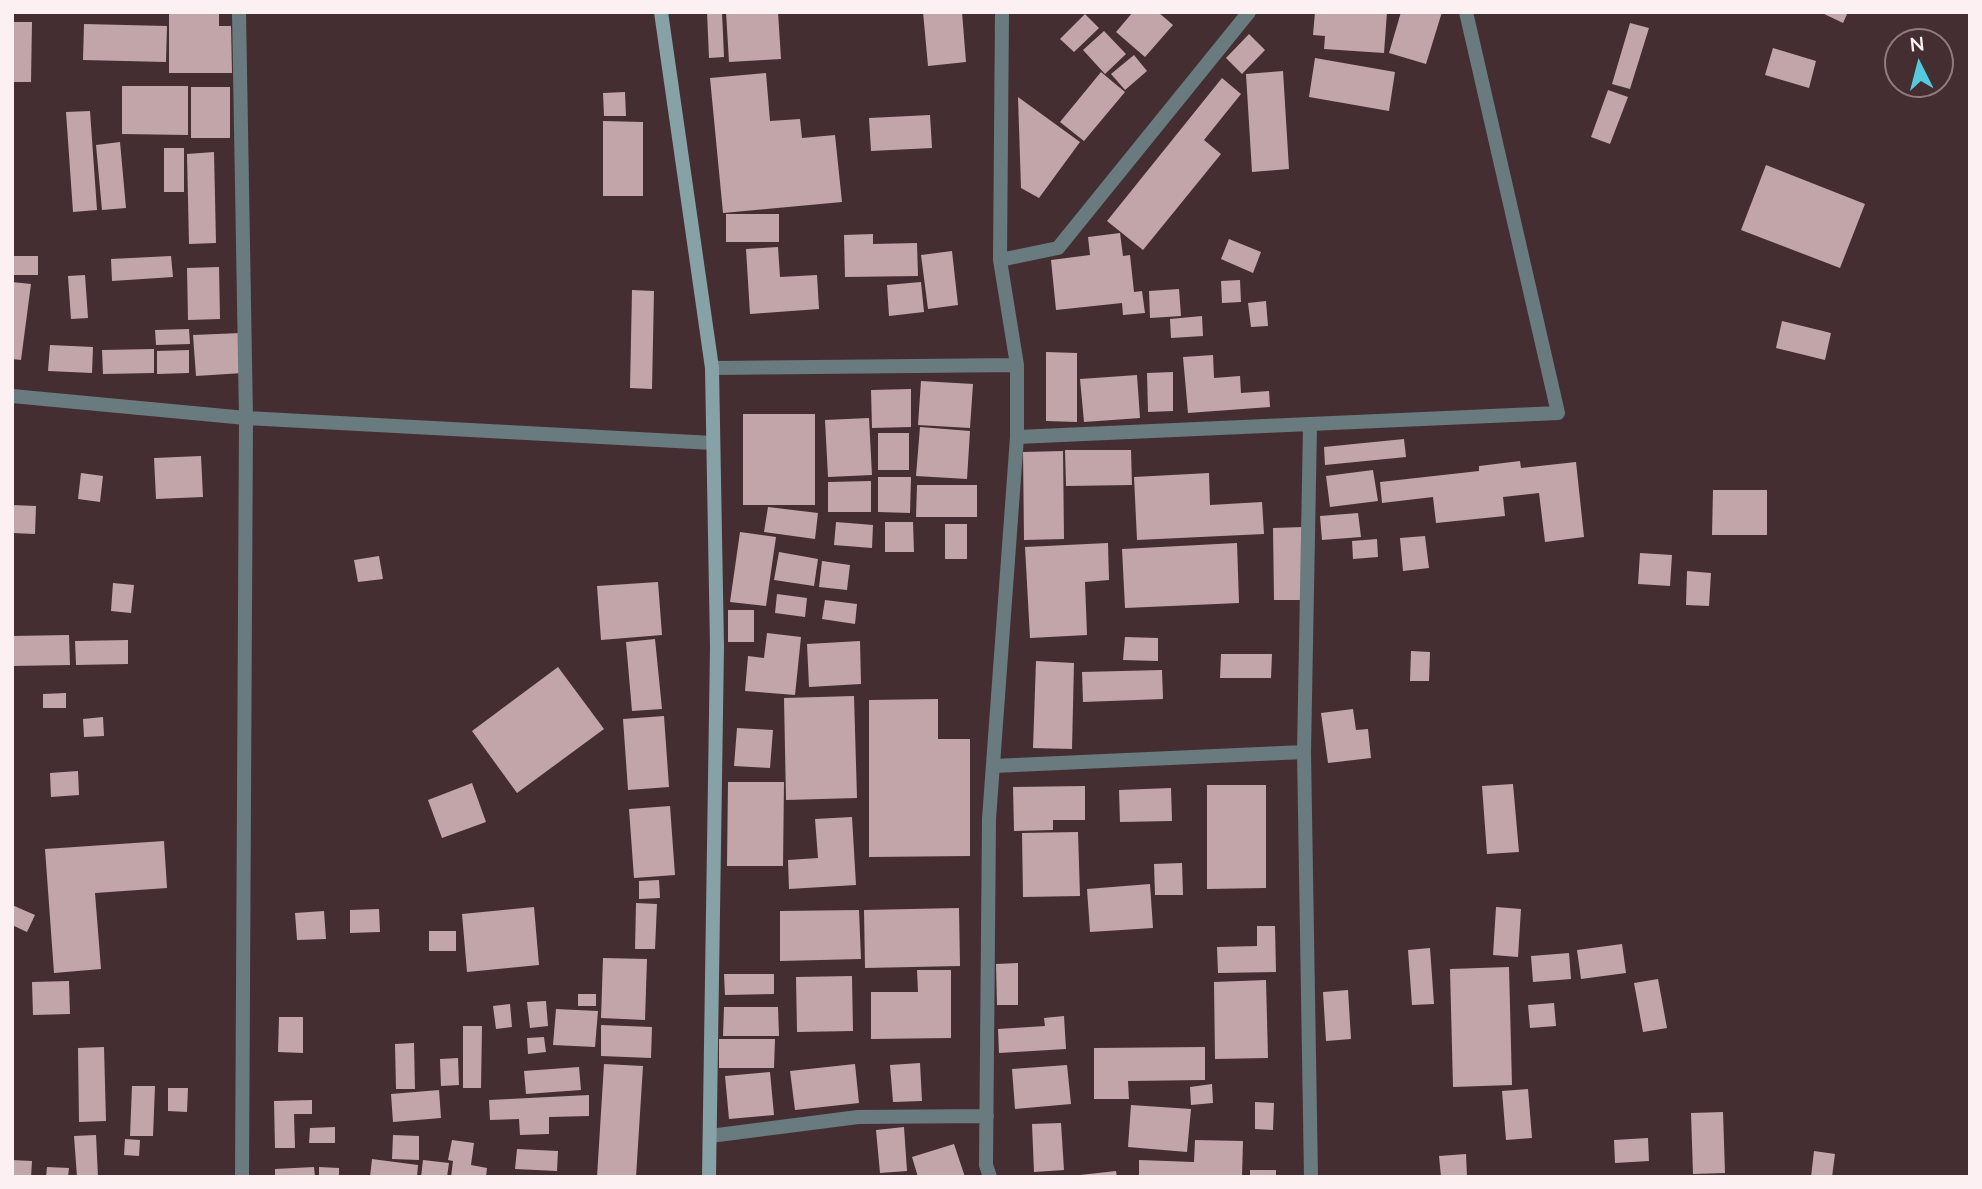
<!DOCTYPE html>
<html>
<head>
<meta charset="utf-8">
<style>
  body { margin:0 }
  #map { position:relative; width:1982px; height:1189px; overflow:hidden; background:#452e31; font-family:Lato,sans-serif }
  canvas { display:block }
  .frame { position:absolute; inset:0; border:14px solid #fdf0f2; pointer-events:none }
  .north { position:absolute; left:1884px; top:28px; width:70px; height:70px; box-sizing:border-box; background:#452e31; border:2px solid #8f7c7e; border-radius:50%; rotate:354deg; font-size:19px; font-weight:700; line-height:28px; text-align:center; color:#fdf0f2 }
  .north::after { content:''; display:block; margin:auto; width:24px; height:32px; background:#54cadd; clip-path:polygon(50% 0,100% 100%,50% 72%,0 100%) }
</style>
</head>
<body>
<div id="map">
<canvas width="1982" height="1189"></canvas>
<div class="frame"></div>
<div class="north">N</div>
</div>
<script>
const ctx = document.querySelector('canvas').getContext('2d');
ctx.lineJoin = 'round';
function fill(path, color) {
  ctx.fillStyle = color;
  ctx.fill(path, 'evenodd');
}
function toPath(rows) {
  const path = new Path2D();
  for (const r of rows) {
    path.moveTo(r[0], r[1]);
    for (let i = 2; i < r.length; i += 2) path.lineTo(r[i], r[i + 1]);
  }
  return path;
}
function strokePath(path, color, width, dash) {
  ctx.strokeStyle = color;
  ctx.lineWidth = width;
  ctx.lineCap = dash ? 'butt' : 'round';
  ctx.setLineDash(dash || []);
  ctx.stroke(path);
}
fill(toPath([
  [169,12,219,12,219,26,231,26,232,73,169,73],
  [707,12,722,12,724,57,709,58],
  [726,12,778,12,781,59,729,62],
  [923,12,962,12,966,62,928,66],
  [1133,12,1158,12,1173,25,1145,57,1116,32],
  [1315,12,1387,12,1384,53,1324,49,1325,36,1313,35],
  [1401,12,1442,12,1426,64,1389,53],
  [1820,12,1848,12,1843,23],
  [1085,14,1099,28,1074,52,1060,39],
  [12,22,32,22,31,82,12,82],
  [1630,23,1649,28,1630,89,1612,84],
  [84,24,167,26,166,62,83,60],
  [1104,31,1126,54,1105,74,1083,50],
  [1249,34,1265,50,1242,74,1226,58],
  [1773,48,1816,61,1809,88,1765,75],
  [1134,55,1147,71,1125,90,1111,74],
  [1315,58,1395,72,1389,111,1309,97],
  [1283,71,1289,169,1252,172,1246,74],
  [1101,72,1125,92,1084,141,1060,122],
  [766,73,770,121,800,119,802,138,835,135,842,202,723,213,710,78],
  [1222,78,1241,94,1204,140,1221,154,1143,250,1107,221],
  [122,86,188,86,188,135,122,134],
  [191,87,230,87,230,138,191,138],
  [1608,90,1628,97,1610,144,1591,137],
  [625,92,626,116,604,116,603,93],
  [1018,97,1080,142,1039,198,1021,188],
  [90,111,97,210,73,212,66,112],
  [930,115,932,148,871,151,869,118],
  [603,121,643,122,643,196,603,196],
  [120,142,126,208,102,210,96,145],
  [164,148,184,148,184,192,164,192],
  [214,152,216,243,189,244,187,154],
  [1766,165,1865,204,1840,268,1741,230],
  [726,214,779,214,779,242,726,242],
  [1120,233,1123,256,1130,255,1134,292,1142,291,1145,313,1123,315,1122,303,1056,310,1051,260,1090,255,1088,237],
  [873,234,873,244,917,243,918,276,845,277,844,235],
  [1229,239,1261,252,1253,273,1221,259],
  [778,247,780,277,817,275,819,309,750,314,746,249],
  [952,251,958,305,928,309,921,255],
  [13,256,38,256,38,275,13,275],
  [171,256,173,277,112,281,111,259],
  [219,267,220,319,188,320,187,268],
  [85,275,88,318,71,319,68,276],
  [1240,280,1241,302,1222,303,1221,281],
  [12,282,31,284,21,360,12,359],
  [921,282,924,312,889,316,887,285],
  [1179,289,1181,316,1150,318,1149,291],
  [632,290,654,291,652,389,630,388],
  [1266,301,1268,326,1251,327,1248,303],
  [1202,316,1203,336,1171,338,1170,319],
  [1782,321,1831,333,1825,360,1776,348],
  [189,329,190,344,156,345,155,330],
  [241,333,243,373,196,376,193,335],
  [50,345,93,347,92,373,48,371],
  [154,349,154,373,103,374,102,350],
  [189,350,189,373,157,374,157,351],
  [1046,352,1077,353,1077,422,1046,421],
  [1213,355,1214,378,1240,376,1241,393,1269,391,1270,407,1188,413,1183,357],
  [1173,372,1173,411,1148,412,1147,373],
  [1137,375,1140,418,1084,422,1080,379],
  [921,381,973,384,970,428,918,425],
  [911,389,911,427,872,428,871,390],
  [743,414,815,414,815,505,743,505],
  [869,418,872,475,828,477,825,420],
  [920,427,970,431,967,479,916,476],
  [878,433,909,433,909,470,878,470],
  [1404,439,1406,457,1325,465,1324,447],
  [1065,450,1131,450,1132,485,1066,486],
  [1063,451,1064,539,1024,540,1023,452],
  [201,456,203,497,156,499,154,458],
  [1520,461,1521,468,1576,462,1584,537,1545,542,1539,493,1503,497,1505,516,1436,523,1433,497,1382,503,1380,482,1479,471,1479,466],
  [1373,470,1378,501,1330,507,1326,476],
  [81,473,103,476,100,502,78,499],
  [1209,473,1210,505,1262,502,1264,534,1137,540,1134,477],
  [878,477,911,477,910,513,878,512],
  [871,481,871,512,828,512,828,482],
  [917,485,977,485,977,517,916,517],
  [1713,490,1767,490,1767,535,1712,535],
  [12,505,36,506,35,534,12,533],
  [768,507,818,513,815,539,764,532],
  [1358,513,1361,537,1322,540,1320,516],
  [836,522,873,525,872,548,834,545],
  [885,522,913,522,914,552,885,552],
  [945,524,967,524,967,559,945,559],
  [1303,527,1304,600,1274,600,1273,528],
  [740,532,776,537,766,606,730,602],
  [1425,536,1429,568,1403,571,1400,538],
  [1377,539,1378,557,1353,559,1352,541],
  [1108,543,1109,580,1085,582,1087,635,1030,638,1025,547],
  [1237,543,1239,603,1125,608,1122,549],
  [779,552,818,559,814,586,774,580],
  [1640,553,1672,555,1670,586,1638,584],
  [379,556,383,579,358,582,354,560],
  [822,561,850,565,847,590,819,587],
  [1687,571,1711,573,1709,606,1686,605],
  [658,582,662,635,601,640,597,586],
  [113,583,134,585,131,613,111,611],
  [777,594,807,598,805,617,775,613],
  [825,600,857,604,855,624,822,619],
  [728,610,754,610,754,642,728,642],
  [767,633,801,637,795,695,745,691,748,656,764,658],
  [69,635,70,665,12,666,12,636],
  [1125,637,1158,638,1158,661,1123,660],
  [655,639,662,709,632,711,626,642],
  [128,640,128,664,76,665,75,641],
  [860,641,861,684,809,687,807,644],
  [1411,651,1430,652,1429,681,1410,681],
  [1221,654,1272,654,1271,678,1220,678],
  [1036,661,1074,663,1072,749,1033,748],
  [558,667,604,729,517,793,472,731],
  [1162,670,1163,699,1083,702,1082,672],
  [66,693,66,708,43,708,43,694],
  [854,696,857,798,786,800,784,698],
  [938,699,938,739,970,739,970,856,869,857,869,700],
  [1353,709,1356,730,1368,729,1371,758,1328,763,1321,713],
  [664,716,669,787,628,790,623,719],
  [103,717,104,736,84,737,83,719],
  [737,728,773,730,770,768,734,766],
  [78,771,79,795,51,797,50,773],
  [728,782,784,782,783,866,727,866],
  [472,783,486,822,442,838,428,800],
  [1513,784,1519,852,1487,854,1482,786],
  [1207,785,1266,785,1266,888,1207,889],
  [1085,786,1085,820,1053,820,1053,830,1014,831,1013,787],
  [1171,788,1172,821,1120,822,1119,790],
  [670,806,675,875,634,878,629,809],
  [852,817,856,885,789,889,788,860,818,858,815,819],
  [1078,832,1080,896,1023,897,1022,833],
  [164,841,167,888,95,893,101,969,54,973,45,849],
  [1182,863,1183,895,1155,895,1154,864],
  [659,880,660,898,639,899,639,881],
  [1150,884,1153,928,1090,932,1087,889],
  [636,903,657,904,655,949,635,949],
  [12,905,35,915,27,932,12,925],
  [534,907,539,965,467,972,462,914],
  [1496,907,1521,909,1518,957,1493,955],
  [959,908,960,966,865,968,864,910],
  [379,909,380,932,350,933,350,910],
  [859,910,861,959,780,961,780,911],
  [324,911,326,939,297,940,295,913],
  [1257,926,1275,926,1276,972,1218,973,1217,947,1257,946],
  [429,931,456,931,456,951,429,951],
  [1622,944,1626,973,1581,979,1577,950],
  [1430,948,1434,1004,1412,1005,1408,950],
  [1569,953,1571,979,1533,982,1531,956],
  [603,958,647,959,645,1020,601,1018],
  [1018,963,1018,1005,997,1005,996,964],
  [1509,967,1512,1085,1453,1087,1450,969],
  [917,970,951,970,951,1038,871,1039,871,992,918,992],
  [724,974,774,974,774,994,725,995],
  [852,976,853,1031,797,1032,796,977],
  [1658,979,1667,1028,1643,1032,1634,983],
  [1266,980,1268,1058,1215,1059,1214,982],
  [69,981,70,1014,33,1015,32,982],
  [1348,990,1351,1039,1326,1041,1323,992],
  [578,994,596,994,596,1006,578,1006],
  [546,1001,548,1026,530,1028,527,1002],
  [1554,1003,1556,1026,1530,1028,1528,1005],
  [510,1004,512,1027,496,1029,493,1006],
  [724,1007,778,1007,779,1036,723,1036],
  [556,1009,598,1011,595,1047,553,1045],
  [1064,1016,1066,1049,999,1053,998,1029,1045,1026,1044,1018],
  [279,1017,303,1017,303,1053,278,1052],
  [601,1025,652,1027,651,1058,601,1056],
  [463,1026,482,1026,481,1088,463,1088],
  [544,1037,546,1052,528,1054,527,1038],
  [719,1039,775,1039,774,1068,719,1068],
  [414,1043,415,1089,396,1089,395,1044],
  [104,1047,106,1121,79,1122,78,1048],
  [1205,1047,1205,1080,1128,1081,1129,1099,1094,1099,1094,1048],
  [458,1058,459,1085,441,1086,440,1059],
  [920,1063,922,1101,893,1102,890,1065],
  [604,1064,643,1066,636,1177,597,1177],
  [855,1064,859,1103,795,1110,790,1071],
  [1067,1065,1071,1104,1015,1109,1012,1069],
  [579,1067,581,1090,526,1094,524,1071],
  [770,1072,774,1115,729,1119,725,1076],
  [1212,1084,1213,1103,1191,1105,1190,1087],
  [132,1086,155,1086,153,1136,130,1136],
  [168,1088,188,1088,187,1112,168,1111],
  [1528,1089,1532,1138,1506,1140,1502,1091],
  [439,1090,441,1118,393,1122,391,1094],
  [589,1095,589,1116,549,1117,549,1134,520,1135,519,1119,490,1120,489,1100],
  [312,1100,312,1114,294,1114,295,1148,275,1148,274,1101],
  [1255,1102,1274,1103,1273,1130,1255,1129],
  [1131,1105,1191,1109,1187,1152,1128,1147],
  [1723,1112,1725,1173,1693,1174,1691,1113],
  [1061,1123,1064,1170,1034,1172,1032,1124],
  [335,1127,335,1143,309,1143,310,1128],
  [904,1127,907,1171,880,1173,876,1130],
  [96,1135,98,1177,77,1177,74,1136],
  [393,1135,419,1136,419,1160,392,1159],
  [1648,1138,1649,1161,1615,1163,1614,1140],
  [125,1139,140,1140,139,1156,124,1155],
  [452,1140,474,1143,471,1165,487,1168,486,1177,451,1177,453,1161,448,1160],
  [1195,1140,1243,1141,1242,1177,1139,1177,1139,1160,1194,1162],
  [954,1144,965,1177,918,1177,912,1157],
  [517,1149,558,1151,557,1171,515,1169],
  [1814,1151,1835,1154,1832,1177,1811,1177],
  [1466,1154,1467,1176,1441,1177,1439,1156],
  [372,1159,418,1165,417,1177,370,1177],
  [12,1160,32,1161,31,1177,12,1177],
  [423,1160,449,1163,447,1177,421,1177],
  [47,1167,69,1168,68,1177,46,1177],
  [314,1167,315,1177,275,1177,275,1169],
  [319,1167,339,1168,339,1177,319,1177],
  [1250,1170,1276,1170,1276,1177,1250,1177],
  [1116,1171,1117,1177,1080,1177,1080,1175]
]), '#c2a5a8');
strokePath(toPath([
  [239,12,246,418,242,1177],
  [1000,260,1058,248,1249,12],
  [712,368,1017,365],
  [12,396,246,418,713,443],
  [1310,426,1304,752,1311,1177],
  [1017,437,1558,413,1466,12],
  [993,766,1304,752],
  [710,1136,858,1117,987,1116],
  [990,1177,986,1165,989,819,1017,437,1017,365,1000,260,1002,12]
]), '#697b7e', 14);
strokePath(toPath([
  [661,12,712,368,717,647,709,1177]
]), '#86a2a7', 14);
</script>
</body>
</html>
